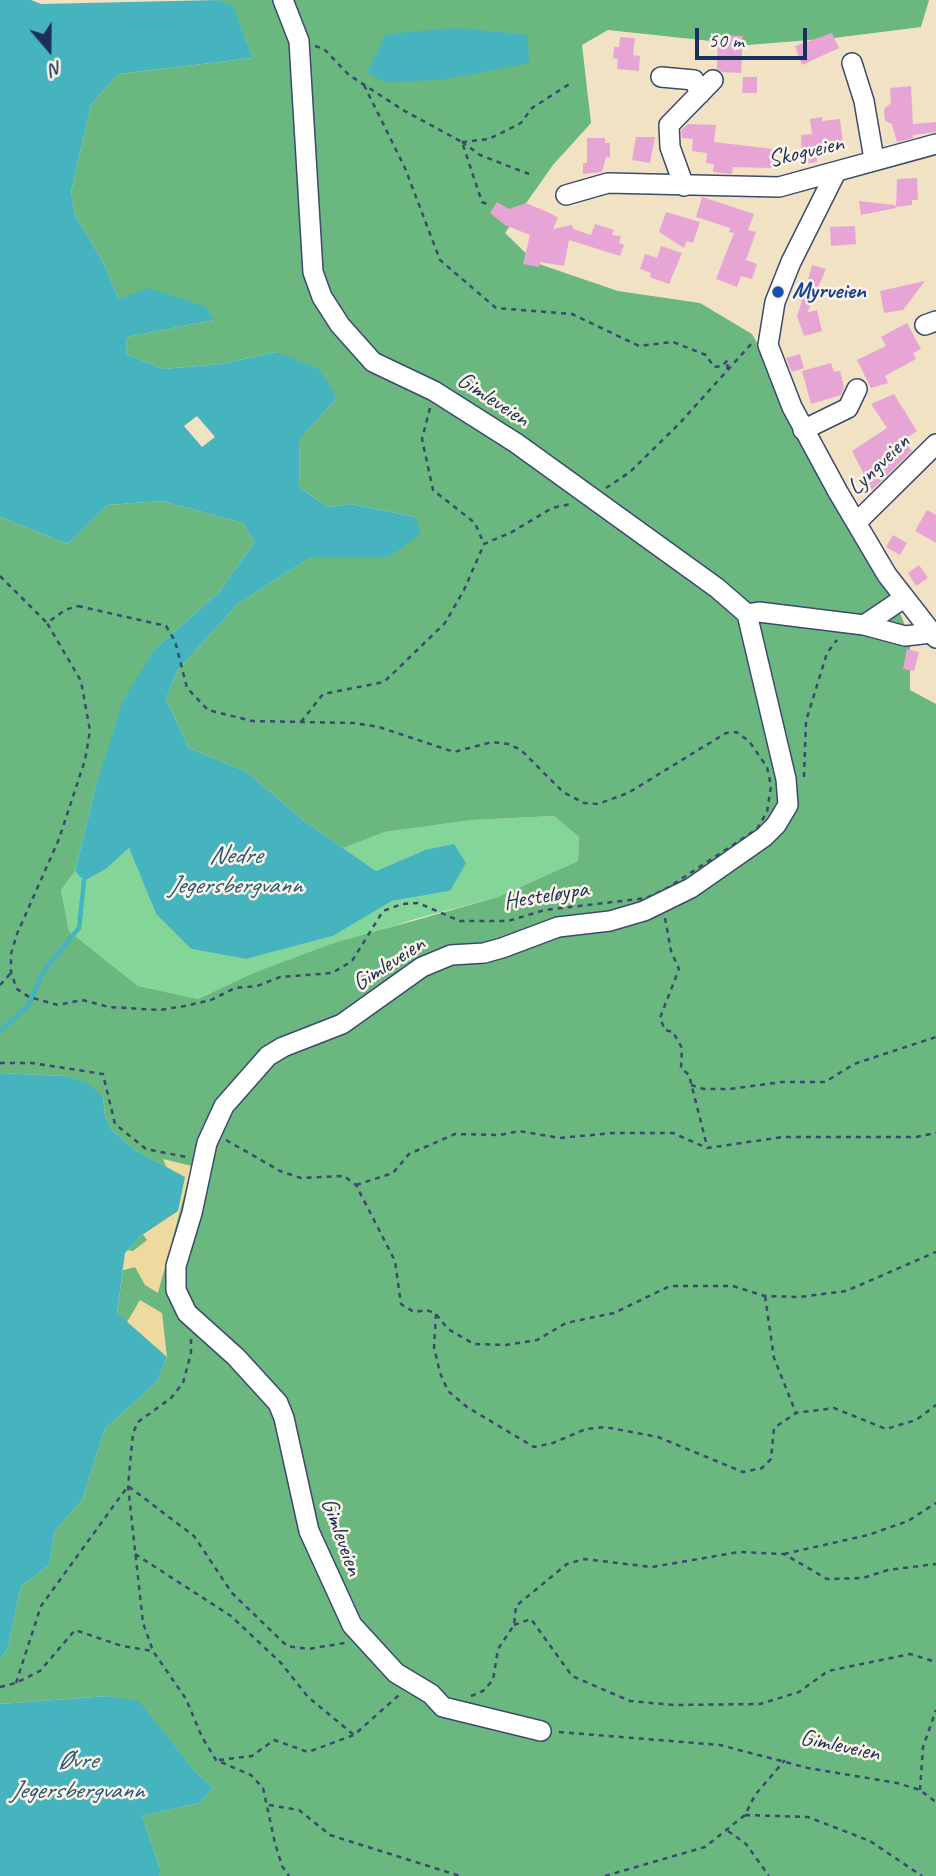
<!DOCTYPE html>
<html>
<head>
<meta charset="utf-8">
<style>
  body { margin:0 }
  #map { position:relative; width:936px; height:1876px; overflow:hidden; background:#f2e2c4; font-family:Caveat,sans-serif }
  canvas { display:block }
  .north { position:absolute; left:14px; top:14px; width:70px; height:70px; -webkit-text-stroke:5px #fcf5e5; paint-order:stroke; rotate:160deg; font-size:19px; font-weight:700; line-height:28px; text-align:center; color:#1b2f5e }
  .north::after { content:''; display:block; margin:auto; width:24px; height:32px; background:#1b2f5e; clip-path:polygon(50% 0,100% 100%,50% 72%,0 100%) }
  .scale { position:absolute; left:695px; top:28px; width:112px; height:32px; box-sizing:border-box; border:4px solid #1b2f5e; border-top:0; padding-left:9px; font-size:21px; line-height:24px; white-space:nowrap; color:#1b2f5e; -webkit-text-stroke:5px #fcf5e5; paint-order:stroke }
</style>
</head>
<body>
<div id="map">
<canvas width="936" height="1876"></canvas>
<div class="north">N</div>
<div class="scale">50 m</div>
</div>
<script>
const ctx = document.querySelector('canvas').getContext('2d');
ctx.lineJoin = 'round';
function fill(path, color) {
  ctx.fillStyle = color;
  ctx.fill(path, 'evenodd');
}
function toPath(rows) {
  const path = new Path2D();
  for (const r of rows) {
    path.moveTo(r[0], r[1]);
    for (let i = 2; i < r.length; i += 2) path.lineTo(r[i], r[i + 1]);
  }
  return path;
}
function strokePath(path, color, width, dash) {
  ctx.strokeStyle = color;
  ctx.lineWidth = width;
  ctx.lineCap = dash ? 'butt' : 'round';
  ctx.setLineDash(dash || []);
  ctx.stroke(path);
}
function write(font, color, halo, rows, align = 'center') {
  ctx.font = font + ' Caveat,sans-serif';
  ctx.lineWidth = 5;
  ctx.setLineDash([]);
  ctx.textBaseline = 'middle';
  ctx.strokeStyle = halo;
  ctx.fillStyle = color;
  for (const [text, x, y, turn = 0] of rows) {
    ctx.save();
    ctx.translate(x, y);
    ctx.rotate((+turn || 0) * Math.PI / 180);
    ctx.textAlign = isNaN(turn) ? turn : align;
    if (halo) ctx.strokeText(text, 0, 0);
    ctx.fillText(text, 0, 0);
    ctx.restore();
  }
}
fill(toPath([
  [554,816,579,837,578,861,498,897,415,919,251,974,198,999,138,986,69,931,61,890,75,871,84,881,106,869,129,848,156,914,191,949,246,959,333,936,392,901,451,891,425,850,376,871,343,848,385,832,472,820]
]), '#83d698');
fill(toPath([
  [218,0,929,0,921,27,834,38,748,45,608,30,582,45,591,123,553,165,505,233,536,263,618,291,700,303,752,334,880,561,910,639,910,690,936,704,936,1876,159,1876,161,1871,142,1816,200,1803,213,1788,195,1771,139,1702,108,1696,0,1704,0,1658,7,1651,21,1586,49,1565,55,1531,82,1500,105,1429,157,1382,167,1357,117,1314,125,1253,142,1235,178,1211,185,1177,135,1150,112,1130,105,1116,103,1097,64,1076,0,1073,0,517,68,544,107,505,162,501,243,523,255,542,219,592,153,651,96,786,75,871,61,890,69,931,138,986,198,999,251,974,331,944,498,897,578,861,579,837,554,816,472,820,385,832,343,848,303,820,247,772,189,748,166,699,177,671,238,604,311,557,388,557,416,517,351,504,328,507,299,487,300,439,337,398,276,352,221,364,163,369,126,354,127,337,214,320,119,299,102,260,75,215,71,192,91,105,118,74,253,58,233,6],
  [386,34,442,80,416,80]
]), '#6ab780');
fill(toPath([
  [163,1159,192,1166,158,1293,145,1285,135,1267,113,1273,113,1248,133,1251,147,1240,140,1230,176,1189],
  [140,1300,162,1313,167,1357,127,1322]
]), '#eeda9e');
fill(toPath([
  [0,0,31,0,41,4,218,0,233,5,253,58,118,74,91,105,71,192,75,215,102,260,119,299,149,288,206,307,214,320,127,337,126,354,163,369,221,364,276,352,319,369,337,398,300,439,299,487,328,507,351,504,416,517,420,535,388,557,311,557,238,604,177,671,166,699,189,748,247,772,303,820,376,871,425,850,454,844,466,863,450,891,392,901,333,936,246,959,191,949,156,914,129,848,106,869,84,881,75,871,96,786,123,701,153,651,219,592,255,542,243,523,162,501,107,505,68,544,0,517],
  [197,416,215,437,202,447,184,426],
  [458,28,528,35,529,63,442,80,385,82,367,72,386,34],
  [0,1073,64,1076,86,1082,103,1097,105,1116,112,1130,135,1150,185,1177,178,1211,142,1235,125,1253,117,1313,167,1357,157,1382,105,1429,82,1500,55,1531,49,1565,21,1586,7,1651,0,1658],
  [108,1696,139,1701,195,1771,213,1788,200,1803,142,1816,161,1871,159,1876,0,1876,0,1704]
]), '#45b4be');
strokePath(toPath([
  [0,1031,29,1005,43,972,79,928,84,881]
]), '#45b4be', 4.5);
fill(toPath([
  [832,33,839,48,802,65,795,46],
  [718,35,743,36,741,73,722,72,717,69],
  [620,37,635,38,633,55,640,56,639,71,617,69,618,59,613,58,614,47,619,47],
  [743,77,757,77,757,93,742,93],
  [911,86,913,124,936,122,936,132,913,135,913,138,897,142,892,124,885,121,884,109,891,103,890,88],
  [822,117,822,121,840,119,843,143,815,147,817,162,802,164,801,135,812,134,810,119],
  [688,124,716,125,714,142,774,149,771,168,733,167,732,174,713,172,714,164,706,163,707,153,692,151,693,139,682,138,681,130],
  [636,137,655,137,650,163,632,160],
  [587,138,605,138,605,143,610,143,610,157,606,157,602,172,583,174,583,163,587,163],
  [917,178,918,200,912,200,912,205,896,207,897,179],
  [702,197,754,214,748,230,756,232,746,260,757,264,752,279,741,276,737,287,716,279,734,233,729,232,730,228,696,217],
  [859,201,895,205,896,208,861,215],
  [497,202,509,209,526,203,552,214,558,218,553,229,572,225,573,229,591,235,595,224,614,230,612,235,621,236,619,243,624,245,620,256,569,240,564,266,540,262,539,267,523,264,530,235,505,225,490,213],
  [666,212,700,222,693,243,687,241,684,248,659,232],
  [855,226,856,244,831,246,830,227],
  [661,246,682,253,669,284,650,277,651,273,640,269,645,254,657,258],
  [812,265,826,269,807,313,817,310,822,331,804,336,797,316,802,301,797,299,803,286,806,287],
  [925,281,903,310,884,313,880,291],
  [907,323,921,349,913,353,916,359,885,376,888,383,871,388,857,360,886,346,881,337],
  [800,354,804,368,792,372,786,358],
  [831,363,834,372,840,371,844,387,841,395,811,404,802,371],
  [894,394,917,431,903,440,912,451,872,490,852,451,887,428,871,404],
  [927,510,936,515,936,543,915,531],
  [893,535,907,543,900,555,886,547],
  [919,565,928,578,916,586,908,573],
  [907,649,919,652,914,671,903,669]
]), '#e6a5d4');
const minor = toPath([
  [283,0,299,41,313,272,322,297,340,325,373,362,434,391,516,443,717,588,747,614,786,779,788,805,776,825,764,837,691,888,644,911,610,921,558,927,502,948,484,953,451,955,422,967,342,1024,283,1047,268,1056,224,1106,207,1143,192,1213,176,1266,176,1290,187,1313,236,1357,278,1403,284,1418,309,1531,352,1625,396,1673,431,1694,443,1707,541,1731],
  [852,63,864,101,874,159],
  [661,77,694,80,700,94],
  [836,172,791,262,775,302,768,345,792,407,838,492,887,575,936,638],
  [684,186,670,147,669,125,713,80],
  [566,195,608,183,779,187,936,144],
  [925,325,936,321],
  [803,430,848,408,857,389],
  [857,522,936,444],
  [747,614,759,612,864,625,905,636,931,633],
  [864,625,904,598]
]);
strokePath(minor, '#3b4a6d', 22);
strokePath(toPath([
  [315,46,324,49,349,75,403,110,462,142,482,202,487,204],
  [364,85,405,168,440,260,496,308,572,314,639,346,673,342,706,355,714,367,722,366,728,360,727,372],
  [462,142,489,139,521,123,532,108,571,83],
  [462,142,480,155,529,174],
  [430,408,422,439,433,490,475,523,484,544],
  [606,488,630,472,679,424,752,343],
  [0,576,47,623],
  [78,606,166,626,175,641,187,688,208,710,252,721,354,723,379,727,454,752,492,742,508,744,521,750,563,792,584,803,598,804,628,793,726,733,736,732,749,741,767,767,771,786,767,812,757,829,669,887,647,898,545,910,508,921,460,921,418,903,402,904,383,911,352,961,332,973,280,977,257,986,235,988,211,1000,185,1006,159,1010,109,1007,82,1000,58,1005,29,997,17,989,11,973,11,954,17,934,59,839,85,760,90,731,81,681,47,623,65,610,78,606],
  [301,722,323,694,384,682,410,657,445,623,464,590,484,544,512,532,552,508,571,504],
  [804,777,806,721,827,653,837,640],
  [665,918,671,951,679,969,660,1018,665,1030,673,1032,682,1048,681,1068,689,1075,707,1146],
  [0,985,11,973],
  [0,1063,32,1063,103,1074,115,1124,146,1149,186,1157],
  [691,1085,704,1089,730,1089,782,1082,825,1082,854,1064,936,1037],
  [226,1140,280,1171,301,1178,344,1176,356,1185,395,1261,401,1304,414,1312,427,1310,436,1314,448,1329,474,1344,506,1345,537,1340,566,1323,614,1313,670,1286,733,1286,765,1296,800,1297,846,1291,936,1252],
  [356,1185,393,1173,409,1154,455,1134,500,1135,519,1131,560,1138,613,1133,673,1133,707,1148,783,1137,916,1137,936,1133],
  [765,1296,774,1358,796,1413],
  [436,1314,434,1347,440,1373,448,1391,467,1407,534,1447,553,1443,586,1429,605,1427,658,1437,743,1472,762,1468,771,1459,774,1428,796,1413,834,1408,886,1429,916,1420,936,1405],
  [191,1339,191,1353,183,1383,171,1398,138,1422,133,1433,128,1486,143,1623,153,1651,186,1699,202,1737,216,1760,251,1775,263,1788,275,1843,282,1866,289,1876],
  [135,1554,231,1616,281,1663,308,1697,354,1735],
  [784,1554,868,1535,908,1521,936,1503],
  [514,1625,531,1619,572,1676,630,1701,674,1705,760,1704,799,1692,828,1671,910,1654,936,1662],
  [16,1683,41,1606,128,1486,194,1536,232,1593,287,1646,308,1649,345,1643],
  [0,1687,16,1683,40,1671,75,1630,122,1646,153,1651],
  [471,1696,483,1691,493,1680,498,1649,514,1625,516,1606,567,1564,584,1559,652,1567,739,1552,784,1554,827,1579,863,1578,888,1570,936,1564],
  [559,1732,720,1745,808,1768,897,1783,920,1790,936,1802],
  [219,1760,252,1756,274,1740,308,1752,354,1735,399,1695],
  [920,1790,923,1747,936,1710],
  [269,1805,299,1810,330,1835,460,1876],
  [745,1815,808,1817,870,1841,922,1876],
  [728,1831,746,1844,769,1876],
  [605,1876,705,1847,745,1815,755,1795,785,1760]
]), '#3b4a6d', 2.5, [5, 5]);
strokePath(minor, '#fff', 19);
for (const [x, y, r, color] of [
  [778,292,7,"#1a4fb4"]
]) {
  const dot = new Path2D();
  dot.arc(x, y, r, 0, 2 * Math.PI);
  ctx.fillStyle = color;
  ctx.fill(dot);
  strokePath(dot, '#fcf5e5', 2.5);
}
write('24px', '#1b2f5e', '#fcf5e5', [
  ["Skogveien",806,152,-13],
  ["Gimleveien",493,400,33],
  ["Lyngveien",879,465,-44],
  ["Hesteløypa",546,896,-9],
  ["Gimleveien",389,964,-33],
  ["Gimleveien",341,1537,70],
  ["Gimleveien",840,1746,12]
]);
write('bold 24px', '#164399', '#fcf5e5', [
  ["Myrveien",792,292]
], 'left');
write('italic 26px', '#28577b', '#fcf5e5', [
  ["Nedre",235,856],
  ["Jegersbergvann",235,886],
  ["Øvre",77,1761],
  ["Jegersbergvann",77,1791]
]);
</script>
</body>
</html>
